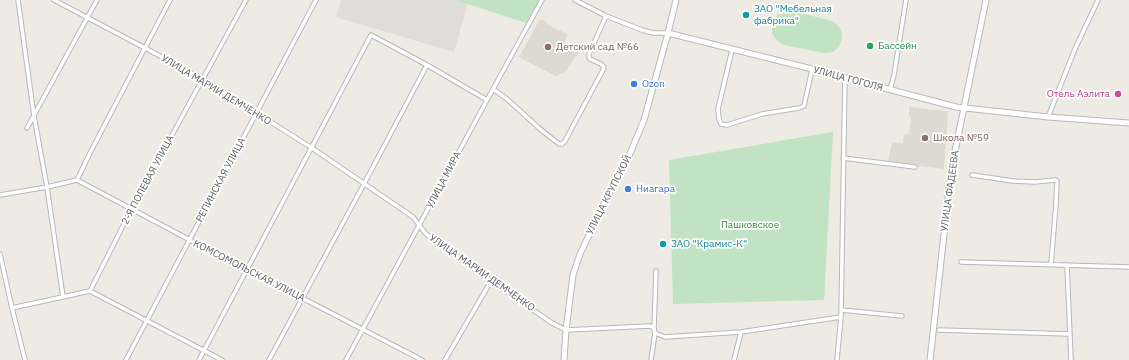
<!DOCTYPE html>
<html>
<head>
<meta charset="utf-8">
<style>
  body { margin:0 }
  canvas { display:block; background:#edebe3 }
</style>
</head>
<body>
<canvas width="1129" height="360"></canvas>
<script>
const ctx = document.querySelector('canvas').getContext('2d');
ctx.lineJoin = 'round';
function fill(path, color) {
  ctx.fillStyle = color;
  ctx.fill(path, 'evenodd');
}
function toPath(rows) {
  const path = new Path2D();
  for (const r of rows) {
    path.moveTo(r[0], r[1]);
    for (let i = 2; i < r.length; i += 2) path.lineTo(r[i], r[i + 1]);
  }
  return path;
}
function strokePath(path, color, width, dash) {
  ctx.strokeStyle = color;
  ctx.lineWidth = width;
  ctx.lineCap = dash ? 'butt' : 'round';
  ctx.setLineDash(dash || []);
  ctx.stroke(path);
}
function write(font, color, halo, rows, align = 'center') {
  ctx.font = font + ' "IBM Plex Sans",sans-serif';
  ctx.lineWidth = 3.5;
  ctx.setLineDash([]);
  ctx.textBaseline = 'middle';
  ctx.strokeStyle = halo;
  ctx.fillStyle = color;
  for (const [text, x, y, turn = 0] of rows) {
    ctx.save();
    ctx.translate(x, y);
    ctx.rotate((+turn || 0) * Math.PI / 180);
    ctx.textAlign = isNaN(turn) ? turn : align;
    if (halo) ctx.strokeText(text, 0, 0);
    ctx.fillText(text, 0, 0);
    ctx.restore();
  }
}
fill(toPath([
  [341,0,456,0,468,3,454,52,336,17]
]), '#deddd7');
fill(toPath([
  [540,19,547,22,547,24,567,34,567,36,564,43,580,51,563,74,559,74,557,77,519,57],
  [909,107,948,111,944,169,888,162,892,142,903,143,904,134,909,134,911,117,909,116]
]), '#dddad1');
fill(toPath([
  [456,0,539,0,526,23],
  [784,11,792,11,829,20,834,22,840,28,842,34,842,39,839,46,833,52,824,53,784,45,779,42,775,38,772,33,772,25,776,16],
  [833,132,824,300,673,304,669,160]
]), '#c1e3c3');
const street = toPath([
  [18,0,34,116,47,187,63,297],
  [54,0,145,48,203,79,312,148,413,217,426,234,491,281,552,323,566,330,650,326,654,328,655,333,665,337,741,332,841,317],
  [575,0,606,16,642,30,653,33,668,33],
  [732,50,718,109,719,119,721,124,727,125,762,114,799,108,804,106,812,69],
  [493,89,507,99,540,129,559,144,562,144,565,141,603,70,604,67,601,64,590,59,589,57,589,54,606,16],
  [890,90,894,75,906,0],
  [1048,117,1075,49,1098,0],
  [27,128,97,0],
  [843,158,915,167],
  [972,175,1013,181,1035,182,1055,180,1057,181,1056,204,1051,264],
  [77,180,190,240,422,360],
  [77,180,90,153,170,0],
  [0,195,47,187,77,180],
  [0,254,12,308,25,360],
  [961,262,1129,267],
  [1067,265,1071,360],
  [90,291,222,360],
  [12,308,90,291,131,210,246,0],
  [841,310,902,316],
  [654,328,656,271],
  [939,330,1070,334],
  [126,360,316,0],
  [199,360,371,35,427,65,487,100],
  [269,360,364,184,427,65],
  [346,360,487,100,542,0],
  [445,360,491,281],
  [651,360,655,333],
  [734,360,741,332],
  [837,360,841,317,845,77]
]);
const secondary = toPath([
  [668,33,812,69,956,107,1048,117,1129,123],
  [564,360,566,330,573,275,580,254,611,189,629,156,644,120,668,33,676,0],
  [930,360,951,171,986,0]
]);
strokePath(street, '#b5b8bc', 5.5);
strokePath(secondary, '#b7b9be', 7);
strokePath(street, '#fff', 3.5);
strokePath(secondary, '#fff', 5);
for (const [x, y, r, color] of [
  [746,15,4,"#0f9aa8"],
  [870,46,4,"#2e9e5b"],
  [548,47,4,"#8d6e63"],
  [634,84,4,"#3f7fe0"],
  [1118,94,4,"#d1479c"],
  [925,138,4,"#8d6e63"],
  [628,189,4,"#3f7fe0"],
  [663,244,4,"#0f9aa8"]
]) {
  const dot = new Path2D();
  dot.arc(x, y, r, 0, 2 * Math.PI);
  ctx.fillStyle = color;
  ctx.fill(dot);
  strokePath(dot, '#fff', 1.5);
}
write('10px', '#0d838f', '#fff', [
  ["ЗАО \"Мебельная",754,9],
  ["фабрика\"",754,21],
  ["ЗАО \"Крамис-К\"",671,244]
], 'left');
write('10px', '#27864d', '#fff', [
  ["Бассейн",878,46]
], 'left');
write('10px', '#785e54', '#fff', [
  ["Детский сад №66",556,47],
  ["Школа №59",933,138]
], 'left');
write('10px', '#5b5e63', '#fff', [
  ["УЛИЦА ГОГОЛЯ",848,79,15],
  ["УЛИЦА МАРИИ ДЕМЧЕНКО",216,90,31],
  ["2-Я ПОЛЕВАЯ УЛИЦА",148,180,-62],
  ["РЕПИНСКАЯ УЛИЦА",221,180,-62],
  ["УЛИЦА МИРА",444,180,-62],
  ["УЛИЦА ФАДЕЕВА",950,191,-82],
  ["УЛИЦА КРУПСКОЙ",609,195,-63],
  ["КОМСОМОЛЬСКАЯ УЛИЦА",249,271,27],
  ["УЛИЦА МАРИИ ДЕМЧЕНКО",482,273,35]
]);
write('10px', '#366cbe', '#fff', [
  ["Ozon",642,84],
  ["Ниагара",636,189]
], 'left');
write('10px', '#b23c85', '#fff', [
  ["Отель Аэлита",1110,94]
], 'right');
write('10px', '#3b8242', '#fff', [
  ["Пашковское",750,225]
]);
</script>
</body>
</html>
